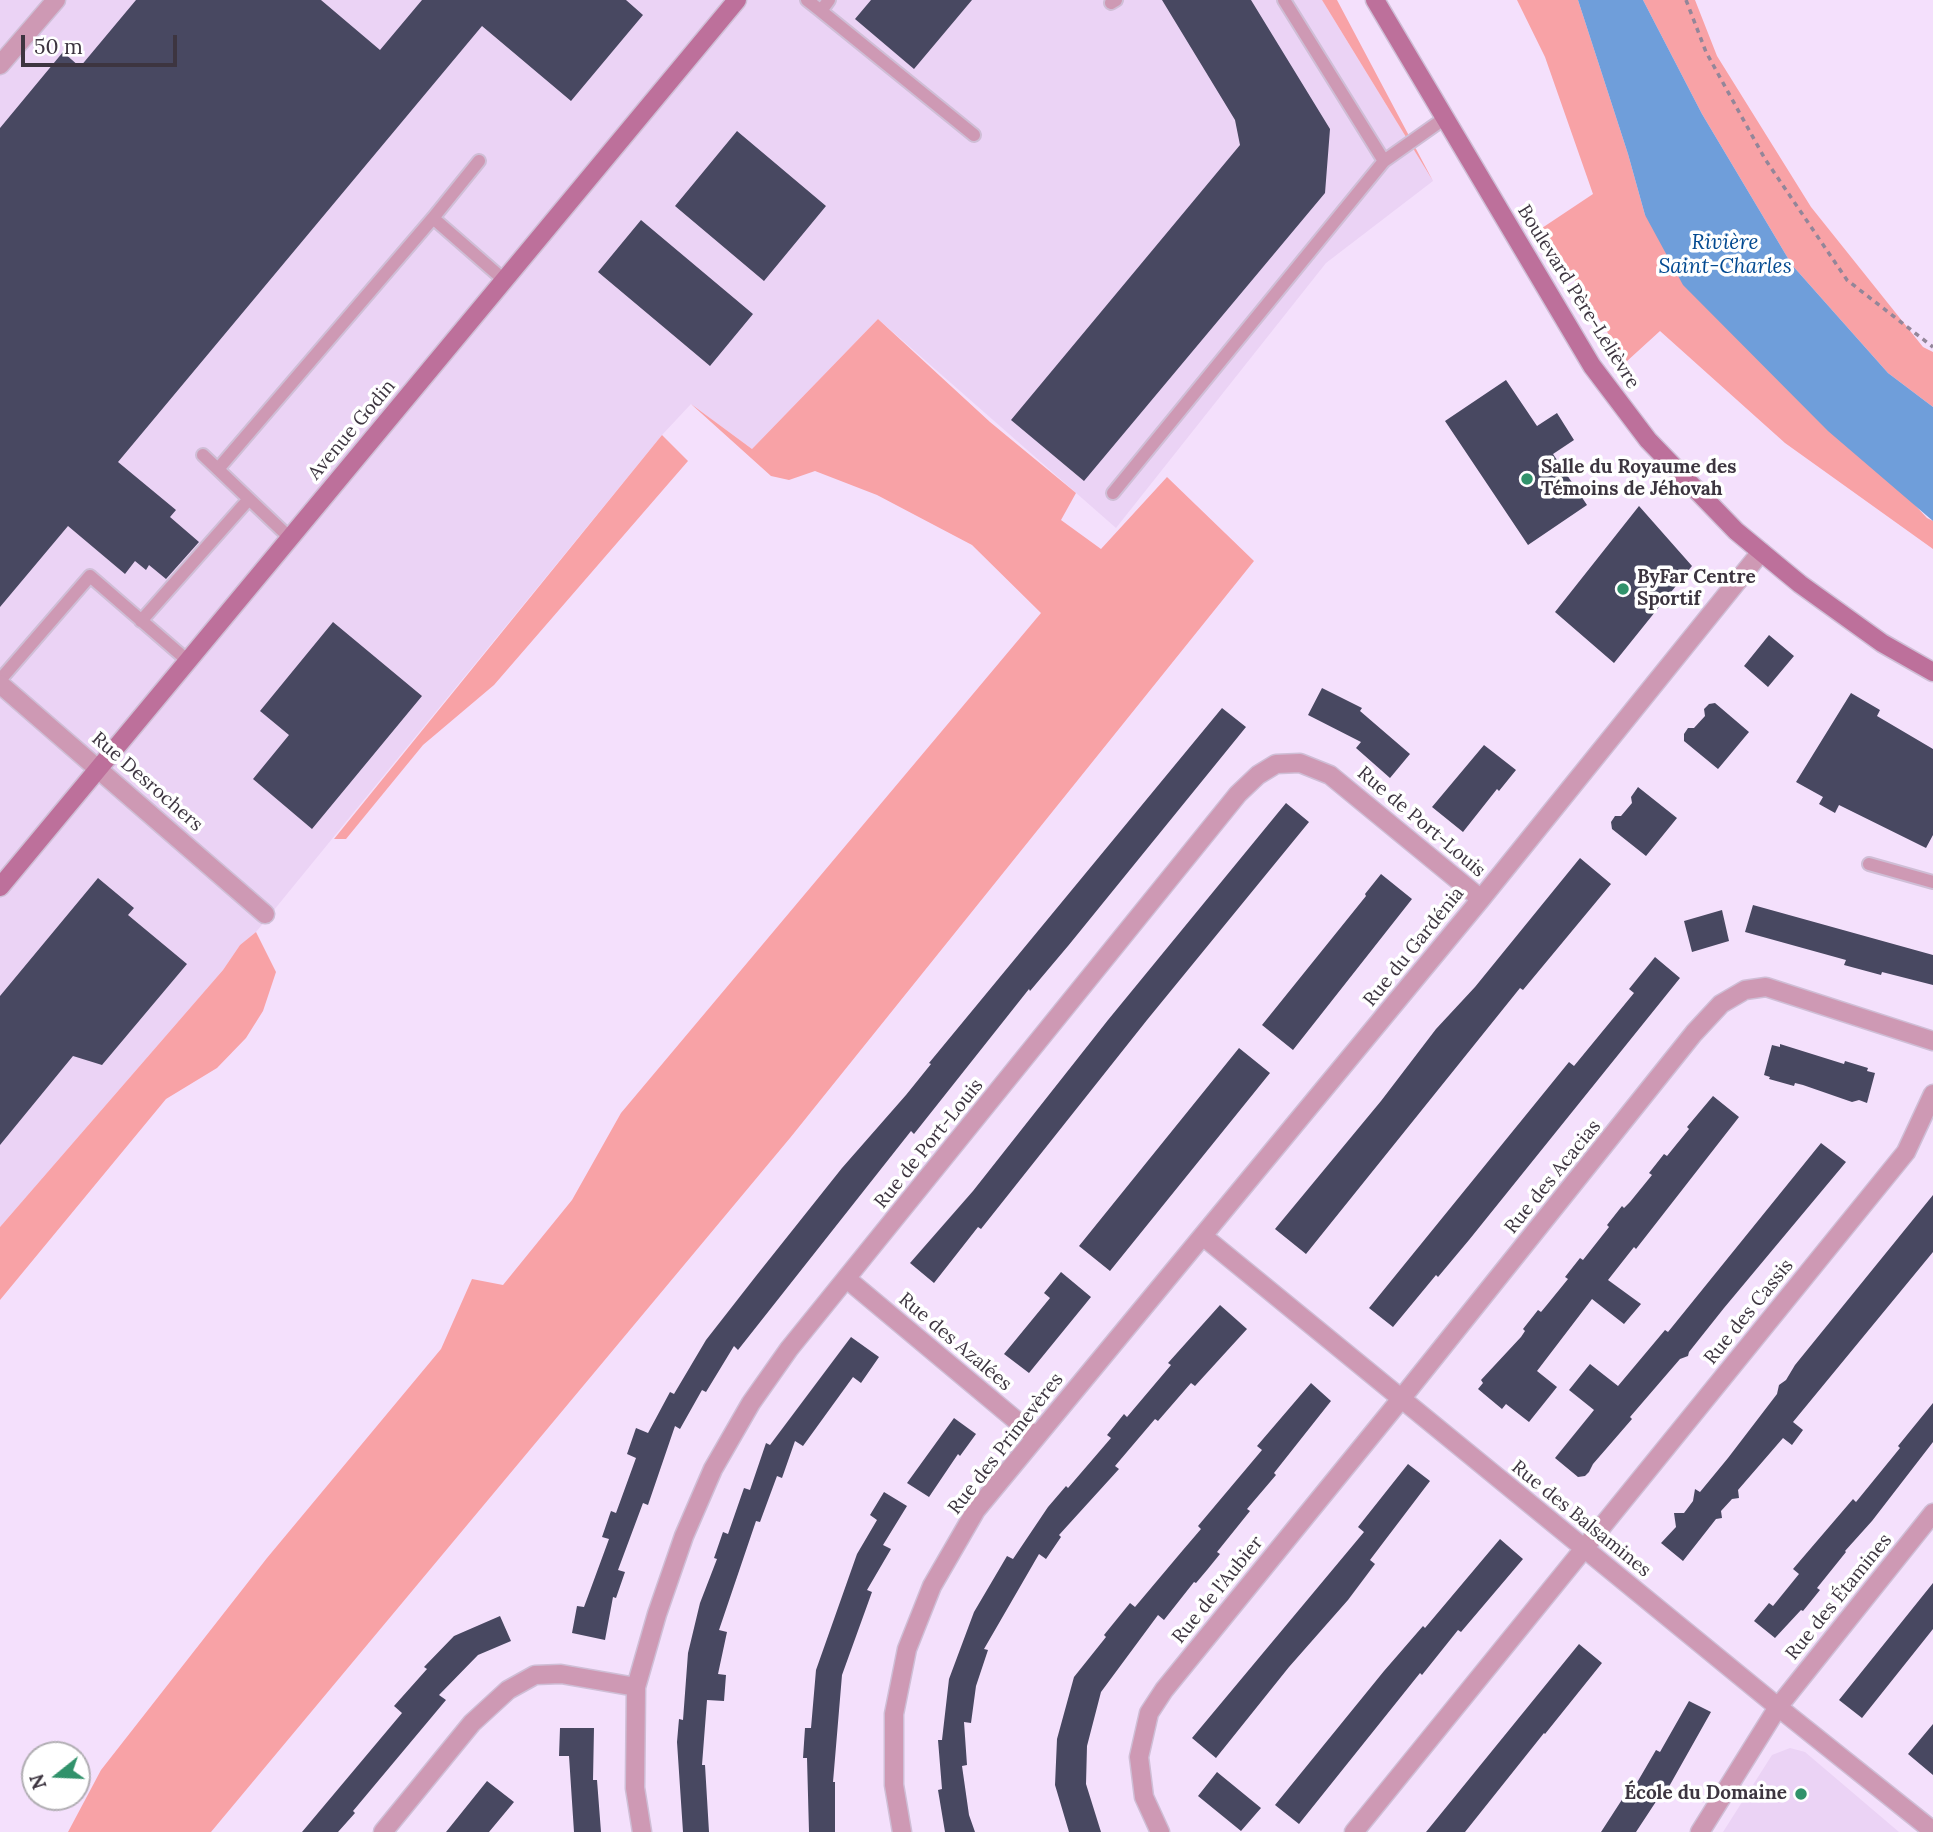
<!DOCTYPE html>
<html>
<head>
<meta charset="utf-8">
<style>
  body { margin:0 }
  #map { position:relative; width:1933px; height:1832px; overflow:hidden; background:#f4e0fc; font-family:Lora,serif }
  canvas { display:block }
  .north { position:absolute; left:21px; top:1741px; width:70px; height:70px; box-sizing:border-box; background:#fff; border:2px solid #b1aeb3; border-radius:50%; rotate:252deg; font-size:19px; font-weight:700; line-height:28px; text-align:center; color:#3d3540 }
  .north::after { content:''; display:block; margin:auto; width:24px; height:32px; background:#31926b; clip-path:polygon(50% 0,100% 100%,50% 72%,0 100%) }
  .scale { position:absolute; left:21px; top:35px; width:156px; height:32px; box-sizing:border-box; border:4px solid #3d3540; border-top:0; padding-left:9px; font-size:21px; line-height:24px; white-space:nowrap; color:#3d3540; -webkit-text-stroke:5px #fff; paint-order:stroke }
</style>
</head>
<body>
<div id="map">
<canvas width="1933" height="1832"></canvas>
<div class="north">N</div>
<div class="scale">50 m</div>
</div>
<script>
const ctx = document.querySelector('canvas').getContext('2d');
ctx.lineJoin = 'round';
function fill(path, color) {
  ctx.fillStyle = color;
  ctx.fill(path, 'evenodd');
}
function toPath(rows) {
  const path = new Path2D();
  for (const r of rows) {
    path.moveTo(r[0], r[1]);
    for (let i = 2; i < r.length; i += 2) path.lineTo(r[i], r[i + 1]);
  }
  return path;
}
function strokePath(path, color, width, dash) {
  ctx.strokeStyle = color;
  ctx.lineWidth = width;
  ctx.lineCap = dash ? 'butt' : 'round';
  ctx.setLineDash(dash || []);
  ctx.stroke(path);
}
function write(font, color, halo, rows, align = 'center') {
  ctx.font = font + ' Lora,serif';
  ctx.lineWidth = 7;
  ctx.setLineDash([]);
  ctx.textBaseline = 'middle';
  ctx.strokeStyle = halo;
  ctx.fillStyle = color;
  for (const [text, x, y, turn = 0] of rows) {
    ctx.save();
    ctx.translate(x, y);
    ctx.rotate((+turn || 0) * Math.PI / 180);
    ctx.textAlign = isNaN(turn) ? turn : align;
    if (halo) ctx.strokeText(text, 0, 0);
    ctx.fillText(text, 0, 0);
    ctx.restore();
  }
}
fill(toPath([
  [0,0,1322,0,1433,181,1326,263,1116,528,878,319,752,449,691,404,662,435,256,932,240,945,223,970,0,1227],
  [1790,1748,1805,1752,1899,1832,1723,1832,1772,1755]
]), '#ebd3f5');
fill(toPath([
  [1322,0,1337,0,1433,181],
  [1517,0,1578,0,1628,154,1645,215,1927,518,1933,521,1933,549,1785,443,1660,331,1626,362,1542,228,1593,194,1545,57],
  [1643,0,1695,0,1717,56,1811,207,1923,347,1933,352,1933,407,1888,373,1792,265,1702,114],
  [878,319,990,422,1076,493,1061,520,1101,549,1167,477,1254,561,790,1138,211,1832,68,1832,101,1770,267,1558,441,1349,472,1279,503,1285,572,1200,621,1113,1041,613,972,545,877,495,815,471,789,480,771,476,691,404,752,449],
  [662,435,688,461,494,685,423,745,346,839,334,839],
  [256,932,276,972,263,1011,246,1038,217,1068,166,1099,0,1300,0,1227,223,970,240,945]
]), '#f8a2a6');
fill(toPath([
  [1578,0,1643,0,1702,114,1792,265,1888,373,1933,407,1933,521,1828,431,1683,285,1645,215,1628,154]
]), '#6f9eda');
fill(toPath([
  [136,0,321,0,380,50,422,0,626,0,643,15,571,101,482,26,118,462,176,510,170,517,199,542,166,579,149,565,146,570,135,561,125,574,68,526,0,607,0,128,63,52,80,67],
  [871,0,972,0,914,69,855,19],
  [1162,0,1251,0,1330,129,1325,193,1084,481,1011,420,1240,145,1235,120],
  [737,131,826,206,764,281,675,206],
  [641,220,753,314,710,366,598,272],
  [1506,380,1537,426,1557,413,1574,440,1553,454,1587,505,1528,545,1445,421],
  [1639,506,1692,566,1614,663,1555,612],
  [333,622,422,696,312,829,253,779,289,735,260,711],
  [1769,635,1794,656,1768,687,1744,666],
  [1322,688,1362,708,1360,711,1410,754,1390,778,1356,748,1361,742,1308,715],
  [1851,693,1880,710,1877,716,1933,749,1933,835,1926,848,1839,805,1835,813,1819,804,1823,797,1796,782],
  [1715,703,1749,732,1718,769,1684,741,1684,734,1688,728,1694,728,1705,716,1704,709,1709,704],
  [1222,708,1246,727,1068,946,1030,991,1029,989,914,1134,911,1131,738,1350,734,1346,706,1392,702,1390,680,1429,675,1426,648,1505,643,1503,618,1570,625,1572,616,1598,613,1597,605,1640,572,1633,577,1606,584,1607,609,1539,602,1537,611,1511,616,1513,636,1458,627,1454,636,1428,648,1433,670,1392,674,1394,706,1340,756,1276,842,1168,906,1095,931,1064,929,1063],
  [1484,745,1516,770,1499,791,1497,789,1463,832,1432,807],
  [1638,787,1677,818,1646,856,1612,829,1611,822,1615,816,1621,816,1632,803,1631,797],
  [1286,803,1309,822,1147,1020,981,1229,978,1227,934,1283,910,1263,973,1191,1108,1020],
  [1580,858,1611,884,1523,990,1520,988,1306,1254,1275,1229,1381,1101,1436,1029,1475,987],
  [1381,874,1412,899,1293,1050,1262,1025,1366,896,1365,894],
  [98,878,134,908,128,915,187,964,102,1065,73,1056,0,1145,0,996],
  [1753,905,1933,955,1933,985,1882,972,1881,975,1844,965,1846,960,1745,932],
  [1722,910,1729,941,1692,952,1684,921],
  [1655,957,1680,978,1469,1240,1438,1277,1436,1275,1393,1327,1369,1308,1569,1062,1574,1066,1634,993,1629,989],
  [1780,1044,1844,1064,1845,1061,1868,1068,1867,1071,1875,1073,1867,1103,1859,1100,1852,1102,1803,1085,1795,1083,1794,1086,1769,1079,1770,1077,1764,1075,1772,1045,1780,1047],
  [1239,1048,1270,1073,1110,1271,1079,1246],
  [1713,1096,1739,1117,1636,1249,1634,1247,1608,1280,1641,1304,1624,1324,1592,1299,1537,1371,1557,1387,1529,1422,1506,1404,1502,1409,1478,1389,1483,1383,1481,1380,1521,1337,1525,1331,1523,1329,1538,1310,1541,1312,1546,1306,1568,1279,1565,1277,1580,1258,1583,1260,1609,1227,1607,1225,1622,1206,1624,1208,1630,1202,1652,1175,1649,1173,1664,1154,1667,1156,1689,1129,1687,1127],
  [1821,1143,1846,1162,1724,1308,1689,1352,1688,1356,1680,1359,1630,1417,1632,1419,1593,1464,1589,1472,1585,1476,1578,1477,1555,1458,1594,1410,1569,1390,1590,1364,1618,1386,1665,1330,1668,1332],
  [1933,1195,1933,1252,1793,1422,1803,1430,1792,1445,1783,1438,1738,1490,1739,1498,1732,1499,1721,1511,1722,1518,1716,1519,1683,1561,1661,1543,1676,1527,1674,1513,1684,1513,1693,1501,1695,1489,1700,1492,1728,1458,1777,1394,1779,1385,1786,1380,1795,1365],
  [1061,1272,1091,1297,1029,1373,1004,1354,1050,1298,1044,1293],
  [1220,1305,1247,1329,1195,1386,1191,1383,1158,1421,1155,1419,1115,1466,1119,1469,1059,1535,1061,1537,1046,1559,1039,1554,984,1649,988,1650,976,1686,971,1723,964,1722,967,1765,962,1766,969,1815,975,1832,945,1832,938,1790,942,1789,938,1740,942,1740,949,1679,974,1612,1007,1556,1013,1559,1048,1507,1066,1486,1068,1488,1111,1438,1107,1435,1124,1414,1127,1417,1171,1365,1168,1363],
  [851,1337,879,1357,861,1383,853,1377,803,1446,795,1441,782,1478,777,1476,760,1522,756,1521,719,1630,727,1632,718,1674,726,1675,724,1701,707,1700,702,1765,705,1765,709,1832,683,1832,677,1742,679,1719,683,1720,688,1653,700,1603,717,1559,714,1558,723,1532,728,1534,744,1488,750,1490,766,1443,770,1445],
  [1311,1383,1331,1401,1274,1473,1276,1475,1247,1509,1250,1511,1217,1552,1220,1554,1207,1570,1196,1583,1194,1582,1164,1620,1158,1615,1101,1692,1087,1746,1086,1784,1101,1832,1069,1832,1055,1785,1057,1739,1074,1677,1106,1637,1104,1635,1130,1603,1135,1607,1183,1550,1201,1529,1198,1526,1262,1450,1257,1446],
  [1933,1403,1933,1442,1872,1521,1845,1551,1846,1552,1817,1588,1820,1590,1803,1611,1801,1610,1775,1638,1754,1621,1769,1603,1773,1606,1799,1574,1793,1569,1853,1499,1856,1502,1900,1448,1898,1446],
  [954,1418,976,1434,960,1456,958,1454,929,1497,907,1483],
  [1408,1464,1430,1481,1370,1560,1375,1564,1348,1600,1289,1667,1216,1758,1192,1738,1364,1532,1358,1527],
  [884,1492,907,1506,883,1545,891,1549,867,1590,872,1592,842,1675,833,1782,835,1782,835,1832,809,1832,807,1758,803,1758,805,1728,811,1728,816,1670,857,1554,877,1520,870,1515],
  [1500,1539,1523,1559,1461,1632,1458,1630,1422,1675,1420,1673,1299,1824,1275,1805,1384,1671,1423,1626,1425,1628],
  [1933,1583,1933,1629,1862,1718,1839,1700],
  [500,1616,511,1641,478,1655,439,1695,446,1700,353,1811,355,1813,338,1832,302,1832,402,1713,394,1706,427,1669,424,1667,454,1636],
  [1579,1644,1602,1663,1545,1734,1544,1733,1465,1832,1426,1832],
  [1689,1701,1711,1712,1662,1799,1659,1797,1636,1832,1601,1832,1625,1795,1628,1798,1656,1750,1660,1752],
  [1933,1724,1933,1775,1908,1754],
  [560,1728,594,1728,593,1780,597,1780,601,1832,574,1832,569,1756,559,1756],
  [1217,1772,1261,1808,1241,1831,1198,1796],
  [487,1781,514,1802,489,1832,446,1832]
]), '#484861');
const lane = toPath([
  [807,0,821,11,829,0],
  [1284,0,1384,161,1445,118],
  [1111,3,1116,0],
  [821,11,974,135],
  [433,218,479,161],
  [203,455,249,499],
  [218,469,433,218,504,280],
  [1113,493,1384,161],
  [141,621,249,499,290,538],
  [0,680,90,576,188,661],
  [1869,864,1933,882]
]);
const street = toPath([
  [0,65,56,0],
  [0,684,265,914],
  [1204,1237,1778,1707,1933,1831],
  [847,1279,1036,1437],
  [383,1832,472,1723,508,1690,535,1675,561,1674,636,1687],
  [642,1832,635,1788,636,1687,657,1614,684,1536,713,1469,751,1403,789,1349,1238,794,1258,775,1276,764,1300,763,1330,775,1481,899],
  [902,1832,894,1785,894,1714,907,1649,932,1586,976,1510,1481,899,1761,552],
  [1160,1832,1144,1797,1139,1757,1149,1713,1164,1690,1401,1399,1694,1033,1721,1004,1745,990,1766,987,1933,1041],
  [1354,1832,1906,1152,1933,1094],
  [1700,1832,1778,1707,1933,1513]
]);
const secondary = toPath([
  [1375,0,1592,366,1648,440,1736,531,1800,584,1882,643,1933,672],
  [0,887,737,0]
]);
strokePath(lane, '#cfbed6', 16);
strokePath(street, '#cfbed6', 21);
strokePath(secondary, '#cfbed6', 21);
strokePath(toPath([
  [1686,0,1706,52,1765,159,1847,280,1933,347]
]), '#938699', 3.5, [5, 5]);
strokePath(lane, '#ce99b4', 12);
strokePath(street, '#ce99b4', 18);
strokePath(secondary, '#bd709b', 18);
for (const [x, y, r, color] of [
  [1527,479,7,"#31926b"],
  [1623,589,7,"#31926b"],
  [1801,1794,7,"#31926b"]
]) {
  const dot = new Path2D();
  dot.arc(x, y, r, 0, 2 * Math.PI);
  ctx.fillStyle = color;
  ctx.fill(dot);
  strokePath(dot, '#fff', 2.5);
}
write('19px', '#3d3540', '#fff', [
  ["Boulevard Père-Lelièvre",1578,297,58],
  ["Avenue Godin",352,430,-50],
  ["Rue Desrochers",147,782,41],
  ["Rue de Port-Louis",1421,822,40],
  ["Rue du Gardénia",1414,947,-51],
  ["Rue de Port-Louis",929,1144,-51],
  ["Rue des Acacias",1553,1177,-51],
  ["Rue des Cassis",1749,1312,-51],
  ["Rue des Azalées",955,1342,40],
  ["Rue des Primevères",1006,1444,-52],
  ["Rue des Balsamines",1581,1519,39],
  ["Rue de l'Aubier",1218,1590,-51],
  ["Rue des Étamines",1839,1597,-51]
]);
write('bold 19px', '#3d3540', '#fff', [
  ["Salle du Royaume des",1541,468],
  ["Témoins de Jéhovah",1541,490],
  ["ByFar Centre",1637,578],
  ["Sportif",1637,600],
  ["École du Domaine",1787,1794,"right"]
], 'left');
write('italic 21px', '#034a91', '#fff', [
  ["Rivière",1725,243],
  ["Saint-Charles",1725,267]
]);
</script>
</body>
</html>
